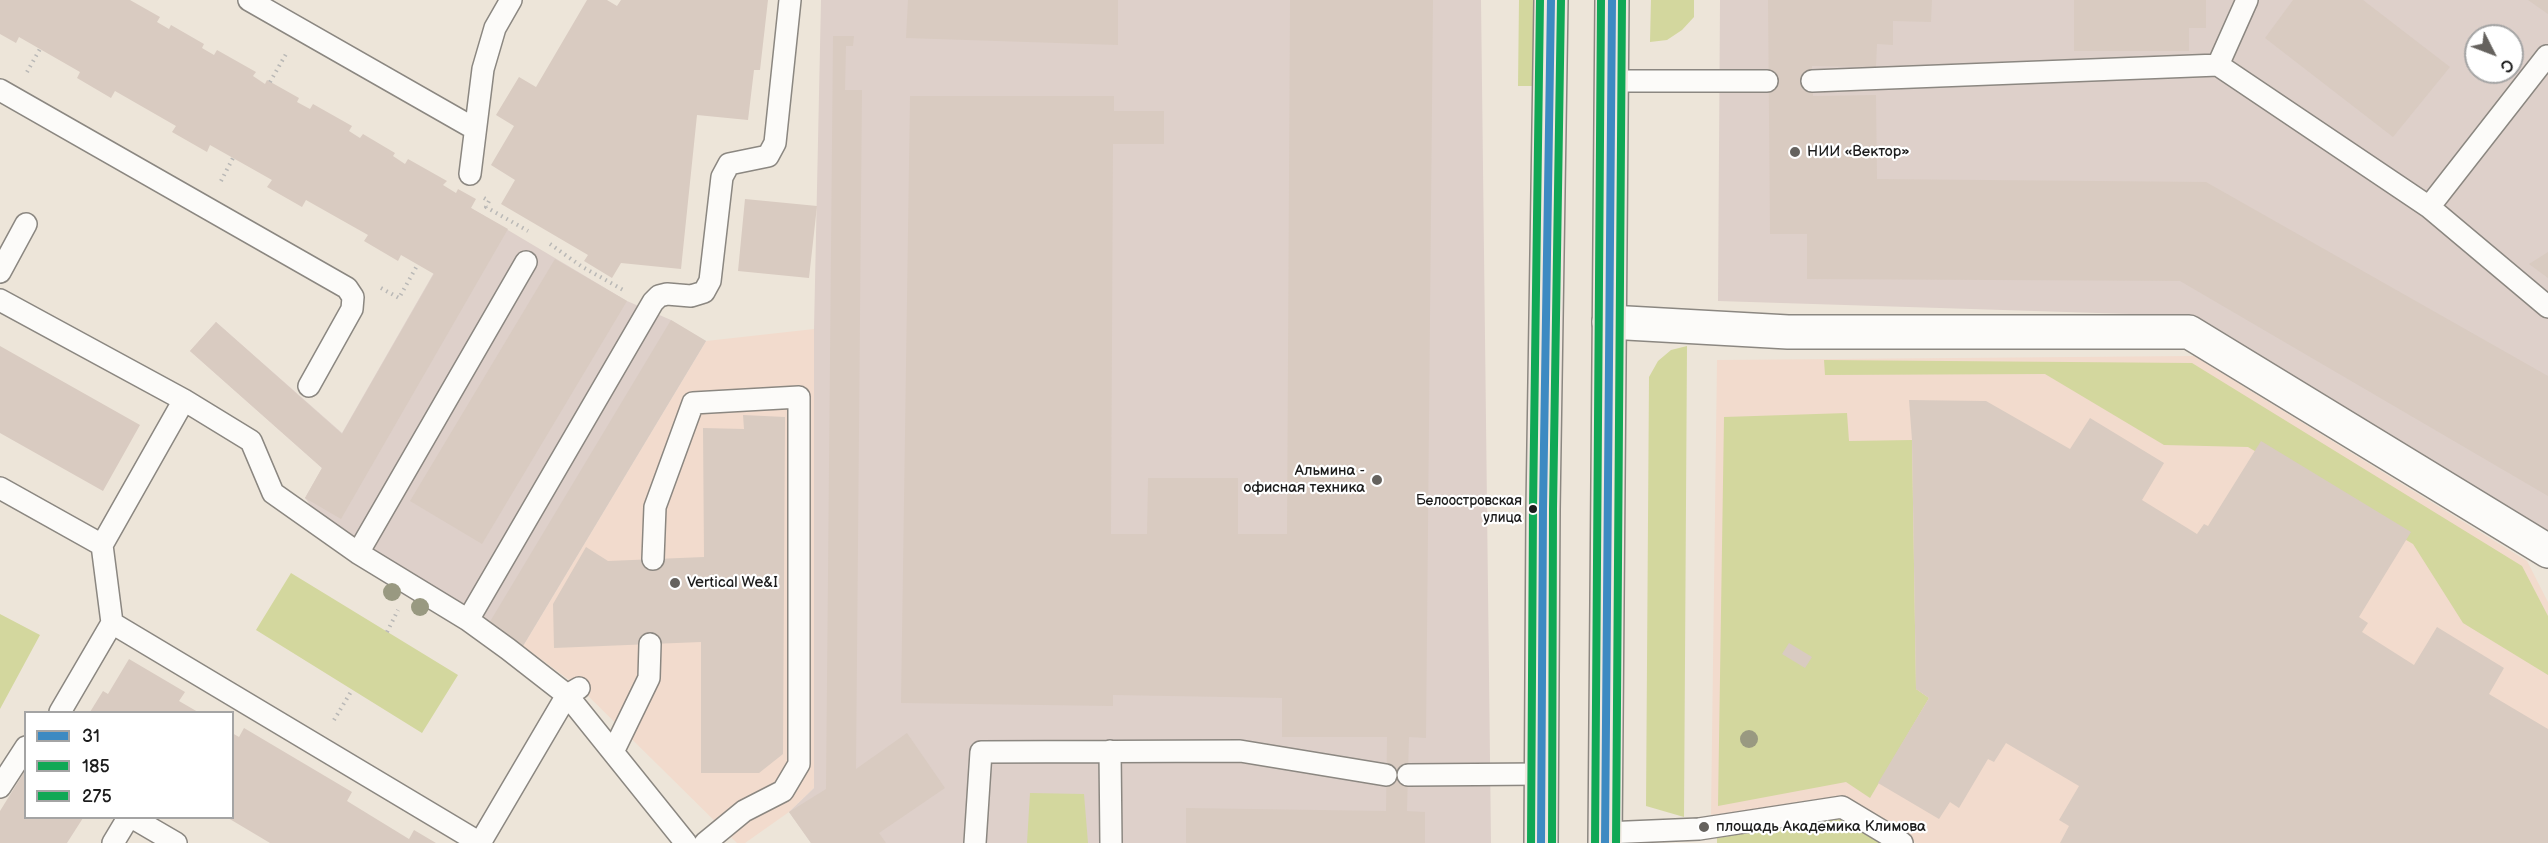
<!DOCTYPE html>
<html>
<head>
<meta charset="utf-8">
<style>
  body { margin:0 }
  #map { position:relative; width:2548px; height:843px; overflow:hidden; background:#ede5d9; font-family:"Balsamiq Sans",sans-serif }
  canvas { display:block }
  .legend { position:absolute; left:24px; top:711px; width:210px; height:108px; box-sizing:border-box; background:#fff; border:2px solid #a4a4a4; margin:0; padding:8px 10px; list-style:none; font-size:18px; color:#1c1c1c }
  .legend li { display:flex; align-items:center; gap:12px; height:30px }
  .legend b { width:30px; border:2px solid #a4a4a4 }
  .north { position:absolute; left:2464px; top:24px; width:60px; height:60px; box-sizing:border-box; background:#fff; border:2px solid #a4a4a4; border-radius:50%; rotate:132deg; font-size:16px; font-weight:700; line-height:24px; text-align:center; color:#1c1c1c }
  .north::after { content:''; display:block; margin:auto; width:21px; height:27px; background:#65625e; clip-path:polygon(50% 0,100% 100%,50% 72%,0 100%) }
</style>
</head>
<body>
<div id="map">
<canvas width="2548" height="843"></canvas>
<ul class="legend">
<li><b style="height:8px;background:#3d8ac2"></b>31</li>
<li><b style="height:8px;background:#10a855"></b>185</li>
<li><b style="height:8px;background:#10a855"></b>275</li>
</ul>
<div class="north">С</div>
</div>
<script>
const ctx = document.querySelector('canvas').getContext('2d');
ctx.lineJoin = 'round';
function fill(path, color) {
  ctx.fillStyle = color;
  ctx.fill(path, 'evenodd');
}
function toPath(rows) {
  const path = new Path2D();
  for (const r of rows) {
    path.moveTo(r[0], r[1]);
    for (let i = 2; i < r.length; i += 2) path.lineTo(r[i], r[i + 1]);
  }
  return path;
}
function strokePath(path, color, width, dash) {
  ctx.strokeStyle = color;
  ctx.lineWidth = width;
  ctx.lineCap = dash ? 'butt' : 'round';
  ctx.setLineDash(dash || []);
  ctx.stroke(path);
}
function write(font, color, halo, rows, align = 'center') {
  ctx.font = font + ' "Balsamiq Sans",sans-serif';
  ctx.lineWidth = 4.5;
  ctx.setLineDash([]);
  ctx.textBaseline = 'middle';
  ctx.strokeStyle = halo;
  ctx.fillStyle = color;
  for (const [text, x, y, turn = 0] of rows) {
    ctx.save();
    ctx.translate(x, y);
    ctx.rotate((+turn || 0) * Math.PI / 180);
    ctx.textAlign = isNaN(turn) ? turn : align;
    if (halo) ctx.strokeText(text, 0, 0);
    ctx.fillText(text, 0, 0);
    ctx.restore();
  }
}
fill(toPath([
  [814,329,814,788,789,812,745,843,737,843,580,688,523,646,706,341],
  [2194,356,2527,561,2548,602,2548,843,1916,843,1842,799,1711,815,1717,360]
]), '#f2dbcd');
fill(toPath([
  [821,0,1481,0,1491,843,811,843,789,812,814,788,814,329],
  [1720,0,2548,0,2548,531,2193,316,1718,301],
  [2476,36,2512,36,2512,72,2476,72],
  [471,208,627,301,671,320,706,341,523,646,311,516,314,510,305,498,322,468,190,351,216,322,342,433]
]), '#ded0ca');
fill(toPath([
  [1519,0,1534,0,1534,86,1518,86],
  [1651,0,1694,0,1694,17,1682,30,1667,40,1650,42],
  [1687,346,1684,817,1646,806,1649,377,1658,361,1671,350],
  [1824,360,2192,363,2522,566,2548,616,2548,675,2463,623,2413,544,2248,447,2164,445,2045,374,1825,375],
  [1847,413,1849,441,1912,440,1916,689,1929,698,1870,798,1846,782,1718,806,1724,417],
  [291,573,458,675,422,733,256,630],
  [0,614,40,635,0,709],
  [1030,793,1084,794,1088,843,1027,843],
  [1843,818,1884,843,1717,843,1717,838]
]), '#d3d79e');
fill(toPath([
  [0,0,130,0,160,17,157,22,169,29,171,25,204,44,202,48,214,55,217,50,256,72,253,76,265,84,267,80,299,98,297,102,310,109,313,104,352,126,349,131,360,138,363,134,395,153,393,156,405,164,408,159,447,181,443,185,456,193,458,189,476,199,471,208,508,229,341,519,305,498,322,468,190,351,216,322,342,434,434,274,401,255,398,261,364,241,368,235,306,200,302,207,267,187,272,180,210,145,207,152,172,132,176,126,115,91,111,98,77,78,80,72,19,37,16,43,0,34],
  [587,0,607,0,617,6,621,0,768,0,760,70,754,70,748,120,697,115,681,269,621,263,612,278,584,261,588,255,501,204,515,180,491,165,514,126,496,115,519,77,536,87],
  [908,0,1118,0,1118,45,906,38],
  [1290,0,1433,0,1426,738,1409,737,1407,811,1425,812,1425,843,1186,843,1186,808,1386,811,1387,737,1282,737,1282,698,1113,695,1113,706,901,703,910,96,1114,96,1114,111,1164,111,1164,144,1113,144,1111,534,1147,534,1148,478,1238,478,1238,534,1287,534],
  [1768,0,1932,0,1931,22,1893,21,1893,45,1877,44,1876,67,1812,66,1813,96,1876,95,1877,179,2206,182,2548,376,2548,496,2180,281,1807,279,1807,234,1770,234],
  [2074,0,2206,0,2206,28,2189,28,2189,51,2074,51],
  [2293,0,2363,0,2450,67,2393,137,2265,38],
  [2528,0,2548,0,2548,14],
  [833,36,854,36,853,46,846,46,845,90,862,90,856,769,907,733,945,788,879,833,886,843,811,843,789,812,826,789],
  [745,199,817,206,809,278,738,271],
  [2548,252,2548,278,2529,264],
  [555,259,627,301,482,544,410,501],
  [671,320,706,341,523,646,488,625],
  [0,346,140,425,103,491,0,433],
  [1909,400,1986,401,2070,449,2090,418,2164,463,2142,500,2197,534,2204,524,2208,526,2261,441,2411,532,2359,617,2368,623,2362,632,2414,665,2437,627,2504,668,2489,694,2548,729,2548,843,2060,843,2069,826,2059,820,2079,786,2006,743,1994,762,1988,759,1959,808,1950,802,1939,819,1878,783,1929,698,1916,689,1912,440],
  [743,415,785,417,783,754,759,773,701,773,701,642,554,648,553,604,586,547,608,561,704,557,703,428,744,429],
  [1789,643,1812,657,1805,668,1782,654],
  [129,659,185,692,179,701,198,712,90,712,103,691,108,694],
  [244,728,352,792,347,801,409,839,414,830,436,843,270,843,228,818,232,818,232,733,239,737],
  [26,769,26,818,83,818,67,843,0,843,0,811]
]), '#d9cbc1');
const lane = toPath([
  [249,0,475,129],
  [2218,65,2247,0],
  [1612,81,1767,81],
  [1812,81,2218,65,2429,207,2548,307],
  [0,90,347,288,353,297,352,309,309,386],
  [470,174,483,69,495,28,511,0],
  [2429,207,2547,56],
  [0,272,26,224],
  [0,300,184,400,251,441,273,493,358,553,468,620,508,649,567,695,686,843],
  [0,488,102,545],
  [358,553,526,262],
  [653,559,655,507,693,403,799,397,799,764,783,791,744,811,705,843],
  [468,620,653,302,659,296,667,294,691,296,704,292,710,281,722,177,729,164,768,156,775,143,790,0],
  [112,623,102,545,184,400],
  [60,712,112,623,480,843],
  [1110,751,1111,843],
  [613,752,649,678,650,644],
  [1408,775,1542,774],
  [0,787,26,747],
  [133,818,176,843],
  [1605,833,1699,829,1842,807,1902,843],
  [113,843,128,818],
  [480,843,567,695,579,688],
  [975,843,981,752,1240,751,1386,775]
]);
const street = toPath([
  [1609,322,1788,332,2189,332,2548,551]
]);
const primary = toPath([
  [1541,843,1543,509,1551,0],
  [1605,843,1612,0]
]);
strokePath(lane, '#8b8781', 24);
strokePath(street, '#8b8781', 36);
strokePath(primary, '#8b8781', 36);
strokePath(toPath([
  [27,72,40,49],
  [270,82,286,54],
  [221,181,233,158],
  [484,198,489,201,486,207,528,231],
  [550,244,581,266,625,291],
  [381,288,399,298,418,264],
  [387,632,398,610],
  [334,720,352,690]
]), '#b9b8b6', 4, [1.5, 4.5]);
strokePath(lane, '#fcfbf9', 21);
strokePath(street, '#fcfbf9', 33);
strokePath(primary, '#efe6de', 33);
strokePath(toPath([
  [1541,843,1543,509,1551,0],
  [1605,843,1612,0]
]), '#3d8ac2', 8);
strokePath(toPath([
  [1552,843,1553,509,1561,0],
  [1616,843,1622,0]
]), '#10a855', 8);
strokePath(toPath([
  [1531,843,1533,509,1540,0],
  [1595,843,1601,0]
]), '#10a855', 8);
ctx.fillStyle = '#999981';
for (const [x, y] of [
  [392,592],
  [420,607],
  [1749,739]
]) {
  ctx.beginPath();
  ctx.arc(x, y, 9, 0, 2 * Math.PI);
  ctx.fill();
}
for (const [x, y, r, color] of [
  [1795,152,6,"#65625e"],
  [1377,480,6,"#65625e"],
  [1533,509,5,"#1c1c1c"],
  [675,583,6,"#65625e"],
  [1704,827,6,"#65625e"]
]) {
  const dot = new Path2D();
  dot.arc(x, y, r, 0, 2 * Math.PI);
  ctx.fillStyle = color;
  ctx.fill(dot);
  strokePath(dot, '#fff', 2);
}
write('14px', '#1c1c1c', '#fff', [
  ["Белоостровская",1522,501],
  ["улица",1522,518]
], 'right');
write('15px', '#1c1c1c', '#fff', [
  ["НИИ «Вектор»",1807,152],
  ["Альмина -",1365,471,"right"],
  ["офисная техника",1365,488,"right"],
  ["Vertical We&I",687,583],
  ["площадь Академика Климова",1716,827]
], 'left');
</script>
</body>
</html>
